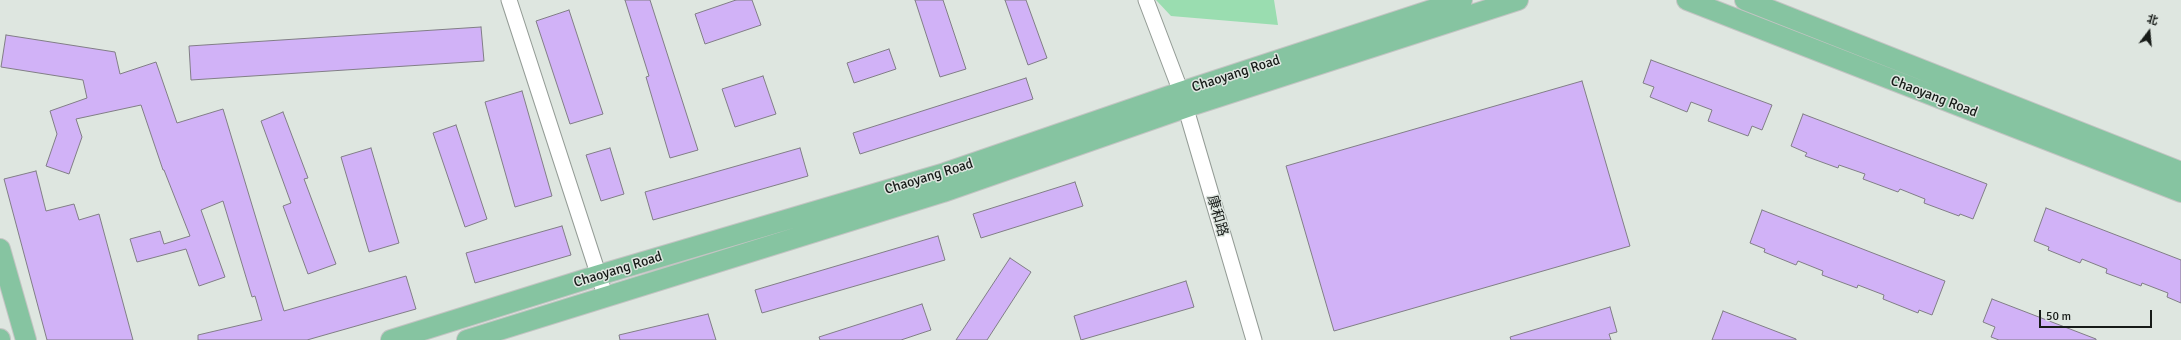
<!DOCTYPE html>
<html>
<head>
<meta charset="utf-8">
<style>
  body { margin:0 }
  #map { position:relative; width:2181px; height:340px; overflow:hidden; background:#dee6e0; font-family:Signika,"Noto Sans SC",sans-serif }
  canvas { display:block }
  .north { position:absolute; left:2129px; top:12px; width:40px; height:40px; -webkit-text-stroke:3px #dee6e0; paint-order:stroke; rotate:16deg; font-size:11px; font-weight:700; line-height:16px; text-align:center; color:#171b18 }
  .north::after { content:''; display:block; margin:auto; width:14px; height:18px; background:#171b18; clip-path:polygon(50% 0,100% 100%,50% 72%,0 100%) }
  .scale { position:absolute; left:2039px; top:310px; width:113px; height:18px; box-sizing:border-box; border:2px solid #171b18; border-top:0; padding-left:5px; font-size:12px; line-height:14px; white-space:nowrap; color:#171b18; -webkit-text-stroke:3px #dee6e0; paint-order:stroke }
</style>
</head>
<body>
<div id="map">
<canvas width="2181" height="340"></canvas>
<div class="north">北</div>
<div class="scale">50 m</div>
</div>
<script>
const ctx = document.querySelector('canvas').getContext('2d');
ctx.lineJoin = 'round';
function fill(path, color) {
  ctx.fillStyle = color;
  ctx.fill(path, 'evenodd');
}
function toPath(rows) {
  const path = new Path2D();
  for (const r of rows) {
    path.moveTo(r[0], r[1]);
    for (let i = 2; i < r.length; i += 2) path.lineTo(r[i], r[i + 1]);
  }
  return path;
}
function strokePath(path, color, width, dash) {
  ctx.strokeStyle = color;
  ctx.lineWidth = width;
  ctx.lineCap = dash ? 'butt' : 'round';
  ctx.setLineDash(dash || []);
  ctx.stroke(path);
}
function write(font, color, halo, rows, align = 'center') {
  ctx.font = font + ' Signika,"Noto Sans SC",sans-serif';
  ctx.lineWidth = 3;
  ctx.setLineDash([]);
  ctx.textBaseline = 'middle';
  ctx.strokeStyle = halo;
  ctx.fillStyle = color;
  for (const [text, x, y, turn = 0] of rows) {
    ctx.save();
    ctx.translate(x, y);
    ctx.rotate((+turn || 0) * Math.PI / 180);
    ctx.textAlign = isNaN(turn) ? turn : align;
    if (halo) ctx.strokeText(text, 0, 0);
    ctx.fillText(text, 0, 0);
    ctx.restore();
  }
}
fill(toPath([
  [1156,0,1274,0,1278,25,1171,16]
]), '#9addb0');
const building = toPath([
  [625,0,650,0,698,150,670,158,646,77,649,76,625,0],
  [736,0,752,0,761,25,705,44,695,14,736,0],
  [915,0,943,0,966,69,940,77,915,0],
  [1005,0,1026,0,1047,58,1028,65,1005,0],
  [569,10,603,114,570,124,536,21,569,10],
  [481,27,484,61,191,80,189,46,481,27],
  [6,35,115,52,120,74,156,62,177,123,223,109,284,311,406,276,416,309,307,340,198,340,198,335,262,320,255,296,252,297,223,201,201,210,225,277,199,286,186,249,137,262,130,239,160,231,164,244,190,236,164,170,163,170,141,105,76,119,82,137,69,174,46,166,57,134,50,111,87,98,83,80,1,67,6,35],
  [889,49,896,69,854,83,847,63,889,49],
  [1651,60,1772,105,1762,130,1752,126,1748,136,1708,121,1712,110,1691,102,1687,112,1650,97,1654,87,1643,83,1651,60],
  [763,76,776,114,735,127,722,89,763,76],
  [1026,78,1033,99,860,154,853,133,1026,78],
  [1582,81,1630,246,1334,331,1286,166,1582,81],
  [522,91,552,196,515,207,485,102,522,91],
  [283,112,308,178,304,179,336,264,308,274,283,206,291,203,261,121,283,112],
  [1803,114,1987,184,1973,219,1960,214,1959,216,1924,203,1925,199,1900,189,1898,192,1863,179,1865,174,1839,165,1838,168,1805,156,1807,153,1791,146,1803,114],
  [456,125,487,219,465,227,433,133,456,125],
  [371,148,399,243,369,252,341,157,371,148],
  [610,148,624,194,601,201,586,155,610,148],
  [800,148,808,176,653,220,645,192,800,148],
  [36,171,46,211,74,204,79,220,99,214,133,340,47,340,4,179,36,171],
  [1075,182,1083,206,981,238,973,214,1075,182],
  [2046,208,2181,260,2181,303,2167,297,2168,293,2142,283,2141,286,2106,273,2107,269,2082,259,2080,263,2048,250,2049,247,2034,241,2046,208],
  [1762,210,1945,281,1932,315,1919,310,1918,313,1883,299,1884,295,1858,285,1857,288,1822,275,1823,271,1798,261,1796,265,1764,252,1765,249,1750,243,1762,210],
  [562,226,571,255,475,283,466,253,562,226],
  [938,236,945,260,762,313,755,290,938,236],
  [1010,258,1031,272,987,340,956,340,1010,258],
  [1186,281,1194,307,1081,340,1074,316,1186,281],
  [1992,299,2096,339,2096,340,1999,340,1991,337,1995,327,1983,322,1992,299],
  [922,304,931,330,901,340,820,340,819,337,922,304],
  [1610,307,1617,332,1609,334,1611,340,1511,340,1510,337,1610,307],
  [1723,311,1796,339,1796,340,1712,340,1723,311],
  [708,314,716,340,620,340,619,335,708,314]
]);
fill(building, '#d1b2f7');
strokePath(building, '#817e86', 1);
const minor = toPath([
  [509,0,606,298],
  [1146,0,1181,92,1254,340]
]);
const major = toPath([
  [1687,0,2181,192],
  [1745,0,2181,172],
  [0,249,26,340],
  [0,339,0,340],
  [391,340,599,275,945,173,1181,92,1462,0],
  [467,340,943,192,1190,106,1518,0]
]);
strokePath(minor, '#949c96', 17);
strokePath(major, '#c3c4c3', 22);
strokePath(minor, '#fff', 15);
strokePath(major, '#86c4a1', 20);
write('14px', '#171b18', '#dee6e0', [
  ["Chaoyang Road",1236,74,-18],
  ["Chaoyang Road",1934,97,21],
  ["Chaoyang Road",929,177,-17],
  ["康和路",1217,216,74],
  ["Chaoyang Road",618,270,-17]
]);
</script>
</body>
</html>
